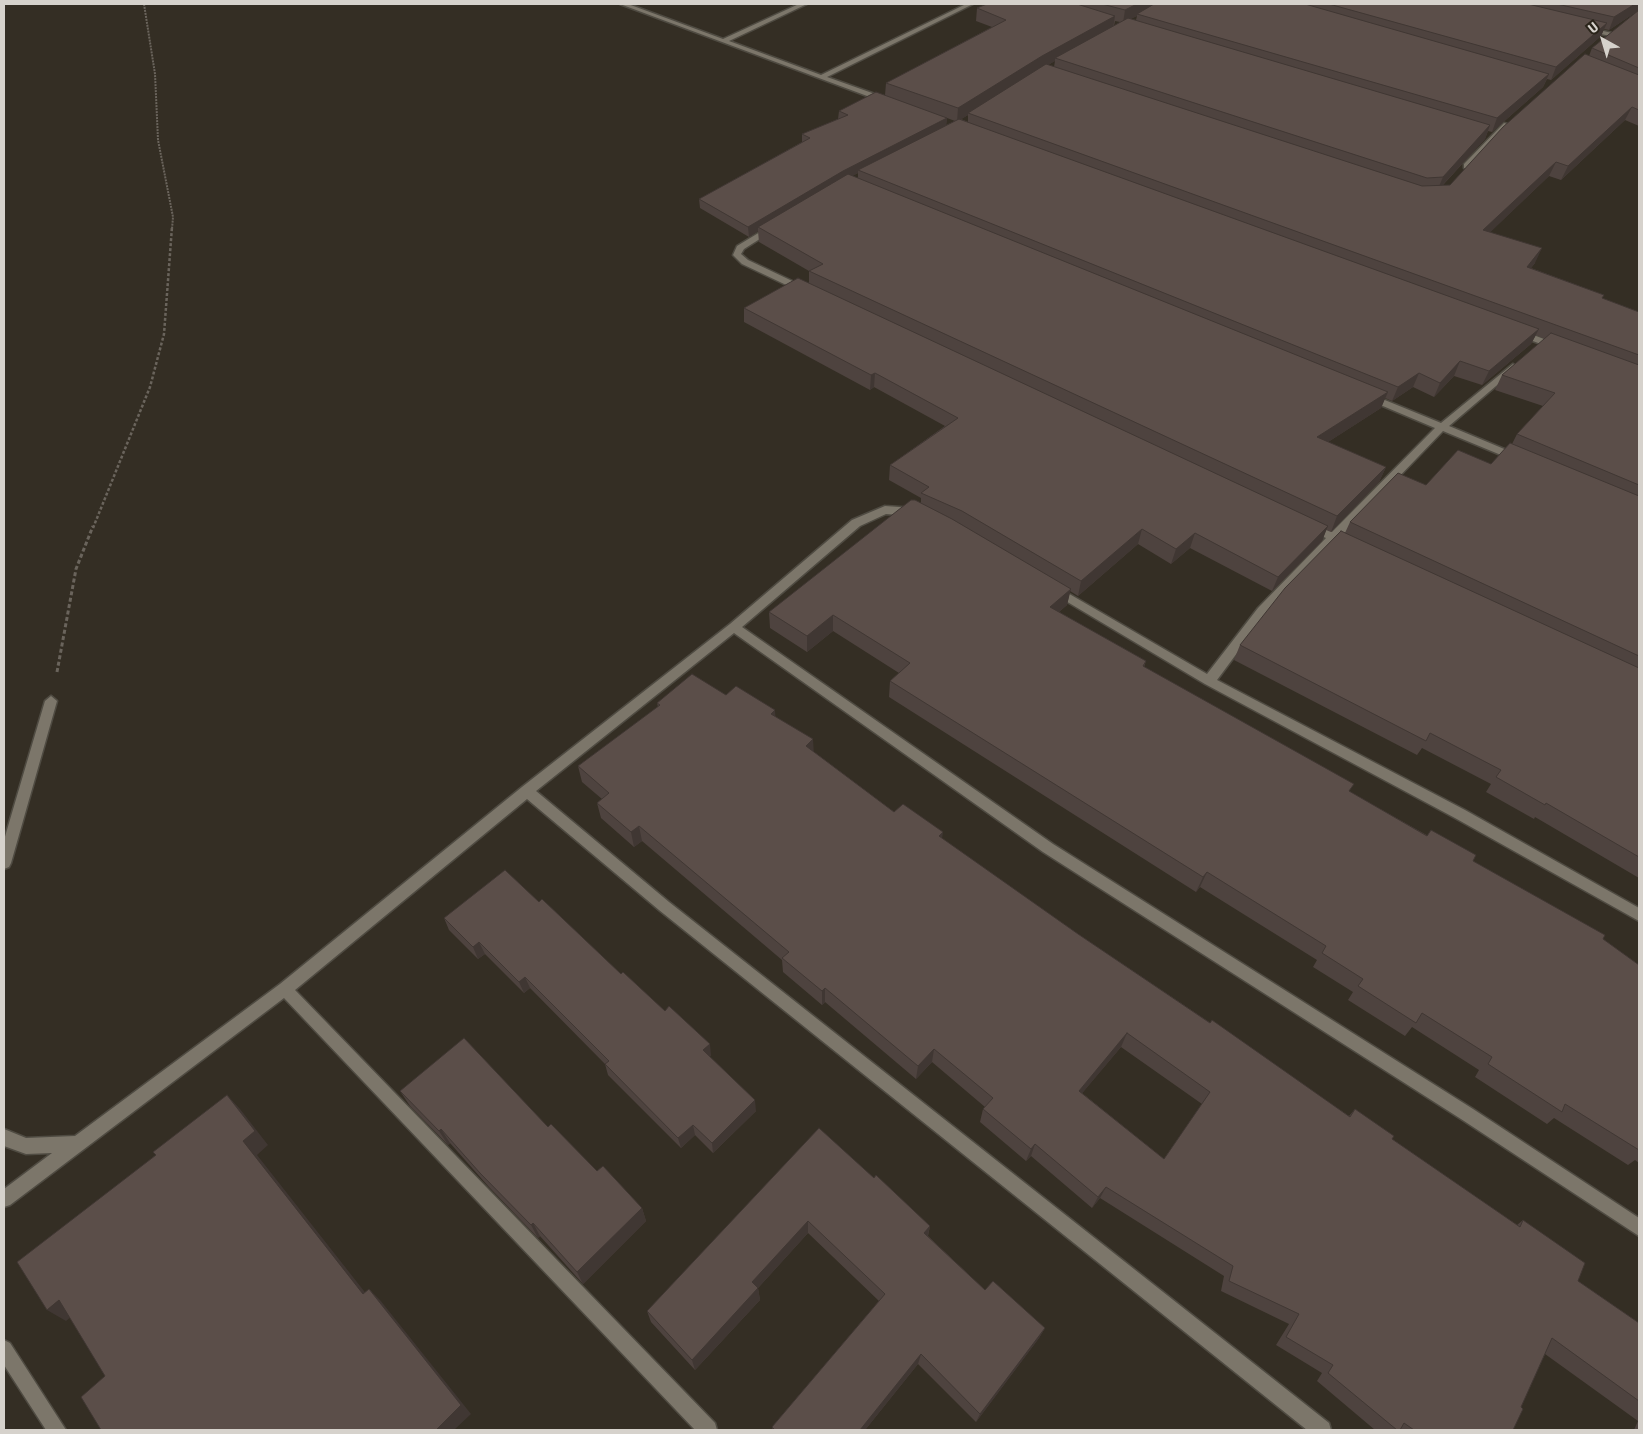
<!DOCTYPE html>
<html>
<head>
<meta charset="utf-8">
<style>
  body { margin:0 }
  #map { position:relative; width:1643px; height:1434px; overflow:hidden; background:#342e24; font-family:"Fira Sans Condensed",sans-serif }
  canvas { display:block }
  .frame { position:absolute; inset:0; border:5px solid #d6d2cc; pointer-events:none }
  .north { position:absolute; left:1578px; top:15px; width:50px; height:50px; -webkit-text-stroke:4px #2a241a; paint-order:stroke; rotate:321deg; font-size:14px; font-weight:700; line-height:20px; text-align:center; color:#d6d2cc }
  .north::after { content:''; display:block; margin:auto; width:18px; height:22px; background:#d6d2cc; clip-path:polygon(50% 0,100% 100%,50% 72%,0 100%) }
</style>
</head>
<body>
<div id="map">
<canvas width="1643" height="1434"></canvas>
<div class="frame"></div>
<div class="north">U</div>
</div>
<script>
const ctx = document.querySelector('canvas').getContext('2d');
ctx.lineJoin = 'round';
function toPath(rows) {
  const path = new Path2D();
  for (const r of rows) {
    path.moveTo(r[0], r[1]);
    for (let i = 2; i < r.length; i += 2) path.lineTo(r[i], r[i + 1]);
  }
  return path;
}
function strokePath(path, color, width, dash) {
  ctx.strokeStyle = color;
  ctx.lineWidth = width;
  ctx.lineCap = dash ? 'butt' : 'round';
  ctx.setLineDash(dash || []);
  ctx.stroke(path);
}
function fill(path, color) {
  ctx.fillStyle = color;
  ctx.fill(path, 'evenodd');
}
const street = toPath([
  [620,4,628,4,723,39,799,4,807,4,729,41,821,75,966,4,973,4,827,77,889,99,889,103,886,103,620,4],
  [1586,27,1612,33,1613,34,1610,36,1584,30,1584,28,1586,27],
  [1504,123,1511,125,1470,168,1464,168,1464,164,1504,123],
  [770,226,777,228,744,249,741,254,748,260,807,288,807,292,801,292,742,264,733,255,737,246,770,226],
  [1520,330,1560,345,1562,347,1560,349,1554,349,1517,335,1517,331,1520,330],
  [1513,364,1518,367,1516,369,1449,426,1521,456,1521,460,1513,460,1443,431,1341,537,1354,542,1356,545,1354,548,1350,549,1335,543,1266,614,1217,680,1465,810,1639,908,1639,921,1455,818,1205,684,1049,591,1051,588,1059,588,1207,674,1258,608,1326,538,1305,529,1304,526,1305,523,1313,523,1332,532,1435,428,1364,398,1364,394,1370,394,1441,423,1513,364],
  [885,506,914,508,919,512,914,516,886,514,860,526,742,627,1053,844,1473,1109,1639,1218,1639,1236,1461,1119,1043,852,734,633,536,791,669,902,1329,1423,1331,1430,1307,1430,659,910,527,799,295,990,715,1423,717,1430,695,1430,284,998,10,1205,4,1207,4,1189,52,1153,26,1154,4,1146,4,1129,26,1138,75,1136,280,984,522,787,730,624,852,520,885,506],
  [51,696,57,701,11,863,9,867,4,869,4,840,45,701,51,696],
  [4,1340,10,1343,66,1430,46,1430,4,1365,4,1340]
]);
strokePath(street, '#4f4b42', 3);
strokePath(toPath([
  [144,4,155,74,158,140,173,217,172,229]
]), '#6a645c', 2, [2, 1]);
strokePath(toPath([
  [93,528,150,387,164,334,172,227]
]), '#6a645c', 2.5, [3, 2]);
strokePath(toPath([
  [57,672,76,569,93,526]
]), '#6a645c', 3, [4, 2.5]);
fill(street, '#7c766a');
fill(toPath([
  [987,4,1639,4,1639,10,1609,30,1604,29,1601,36,1551,80,1547,79,1543,87,1492,132,1488,131,1485,139,1443,185,1450,185,1589,56,1592,48,1639,10,1639,126,1625,120,1561,180,1549,176,1490,232,1535,263,1531,268,1604,295,1602,298,1639,312,1639,878,1535,817,1534,819,1486,792,1491,784,1422,748,1417,755,1234,660,1240,645,1345,533,1350,522,1426,485,1491,464,1512,444,1517,434,1543,406,1495,390,1502,375,1545,339,1536,335,1531,344,1482,385,1454,376,1434,397,1413,387,1392,401,1385,398,1381,408,1328,442,1386,467,1379,482,1331,532,1326,530,1322,541,1272,591,1190,548,1171,564,1138,544,1078,596,1070,591,1067,605,1059,612,1146,661,1144,667,1350,792,1473,861,1603,939,1639,965,1639,1163,1635,1160,1628,1165,1554,1118,1547,1124,1475,1077,1479,1070,1412,1027,1405,1036,1348,1000,1353,992,1313,967,1317,960,1200,887,1196,892,889,697,890,681,899,673,833,631,807,652,770,628,769,612,921,503,921,498,889,480,890,465,945,426,874,387,870,390,744,322,744,308,809,284,809,271,759,242,758,231,749,237,700,208,699,199,802,142,802,134,838,119,839,111,885,95,886,83,992,27,976,21,977,8],
  [1137,16,1136,20,1130,19],
  [1115,21,1120,22,1114,26],
  [1055,61,1054,67,1048,65,1053,62],
  [968,115,968,122,961,119],
  [947,118,955,121,946,125],
  [858,173,858,178,852,176],
  [726,695,775,710,775,716,814,752,894,812,942,839,1078,934,1349,1116,1355,1109,1392,1139,1517,1225,1523,1220,1578,1281,1639,1323,1639,1430,1634,1430,1638,1421,1545,1354,1521,1407,1513,1430,1375,1430,1317,1381,1322,1373,1276,1345,1289,1324,1221,1291,1224,1276,1100,1198,1092,1208,1031,1156,1026,1161,980,1122,983,1109,985,1107,932,1062,916,1079,825,1002,822,1005,783,972,782,960,642,841,634,847,601,818,597,803,602,799,582,782,578,766,658,707,657,703],
  [1121,1047,1202,1104,1164,1159,1082,1093],
  [539,902,711,1055,709,1057,756,1111,713,1153,695,1135,681,1148,608,1075,605,1064,530,988,524,993,485,954,478,959,449,930,444,918],
  [400,1091,548,1127,597,1171,642,1208,646,1221,583,1284,540,1236,538,1238,488,1186,450,1143,448,1145,410,1106],
  [874,1178,930,1226,928,1236,985,1290,1045,1328,1039,1338,976,1422,918,1364,865,1430,773,1430,772,1427,879,1301,808,1233,758,1288,760,1300,695,1370,651,1322,647,1311]
]), '#4e433f');
fill(toPath([
  [1137,4,1159,4,1137,14,1137,16,1123,23,1125,10],
  [1635,4,1639,4,1639,10,1609,30,1614,17],
  [1115,16,1113,28,1055,58,1055,61,968,113,968,115,957,122,958,108,1042,56],
  [1607,23,1601,36,1551,80,1556,67],
  [1549,74,1543,87,1492,132,1497,118],
  [1632,107,1625,120,1561,180,1568,166],
  [947,118,946,127,858,170,858,173,758,227,758,231,749,237,748,227,843,171],
  [1490,125,1485,139,1437,191,1443,177],
  [1556,162,1549,176,1477,245,1483,230],
  [1542,248,1535,263,1520,281,1527,267],
  [1539,329,1531,344,1482,385,1489,371],
  [1460,361,1454,376,1434,397,1440,383],
  [875,373,874,387,870,390,871,375],
  [1419,373,1413,387,1392,401,1398,387],
  [1388,392,1381,408,1311,453,1317,437],
  [1386,467,1379,482,1331,532,1337,516],
  [1328,526,1322,541,1272,591,1278,577],
  [1142,529,1138,544,1078,596,1081,581],
  [1195,533,1190,548,1171,564,1176,549],
  [1071,589,1067,605,1046,623,1050,607],
  [833,615,833,631,807,652,807,636],
  [775,710,776,726,771,714],
  [813,739,814,755,806,746],
  [639,826,642,841,634,847,631,832],
  [943,832,941,847,939,836],
  [1207,872,1200,887,1196,892,1203,877],
  [479,942,485,954,478,959,473,947],
  [525,977,530,988,524,993,519,982],
  [825,988,825,1002,822,1005,822,991],
  [1127,1033,1121,1047,1074,1103,1079,1091],
  [710,1044,711,1055,704,1061,703,1050],
  [934,1049,932,1062,916,1079,918,1066],
  [227,1095,240,1109,268,1145,257,1155,375,1305,363,1294,243,1141],
  [755,1100,756,1111,713,1153,712,1143],
  [693,1125,695,1135,681,1148,678,1138],
  [441,1129,450,1143,448,1145,439,1131],
  [1035,1144,1031,1156,1026,1161,1031,1149],
  [1106,1187,1100,1198,1092,1208,1098,1197],
  [642,1208,646,1221,583,1284,577,1272],
  [808,1221,808,1233,758,1288,760,1300,695,1370,692,1360,752,1282],
  [533,1223,540,1236,538,1238,531,1225],
  [930,1226,927,1238,924,1233],
  [369,1289,380,1300,471,1414,454,1430,436,1430],
  [59,1300,78,1311,66,1321,47,1310],
  [1045,1328,1039,1338,976,1422,980,1414],
  [921,1354,918,1364,865,1430,860,1430]
]), '#403733');
const building = toPath([
  [987,4,1077,4,1115,16,1042,56,958,108,886,83,1006,20,977,8,987,4],
  [1102,4,1137,4,1125,10,1102,4],
  [1154,4,1305,4,1549,74,1497,118,1137,14,1154,4],
  [1329,4,1528,4,1607,23,1556,67,1329,4],
  [1557,4,1635,4,1614,17,1557,4],
  [1639,10,1639,68,1592,48,1639,10],
  [1128,18,1490,125,1443,177,1427,178,1055,58,1128,18],
  [1585,54,1639,75,1639,110,1632,107,1568,166,1556,162,1483,230,1542,248,1527,267,1604,295,1602,298,1639,312,1639,355,968,113,1046,64,1422,186,1450,185,1503,127,1585,54],
  [876,92,947,118,843,171,748,227,699,199,810,138,802,134,848,115,839,111,876,92],
  [959,119,1539,329,1489,371,1460,361,1440,383,1419,373,1398,387,858,170,959,119],
  [848,174,1388,392,1317,437,1386,467,1337,516,809,271,823,264,758,227,848,174],
  [798,278,1328,526,1278,577,1195,533,1176,549,1142,529,1081,581,962,511,921,493,929,487,890,465,958,418,875,373,871,375,744,308,798,278],
  [1551,333,1639,365,1639,485,1517,434,1555,393,1502,375,1551,333],
  [1510,443,1639,496,1639,656,1350,522,1398,473,1426,485,1458,450,1491,464,1510,443],
  [911,500,915,500,952,519,1071,589,1050,607,1146,661,1143,666,1354,784,1349,791,1427,836,1431,830,1476,855,1473,861,1605,935,1603,939,1639,965,1639,1150,1565,1104,1562,1112,1488,1064,1492,1057,1422,1013,1416,1023,1358,986,1363,979,1322,953,1326,946,1207,872,1203,877,890,681,910,663,833,615,807,636,769,612,911,500],
  [1341,531,1639,668,1639,857,1546,803,1545,805,1496,777,1501,770,1430,733,1426,741,1240,645,1285,588,1341,531],
  [692,674,726,695,736,686,775,710,771,714,813,739,806,746,894,812,903,804,943,832,939,836,1078,934,1210,1023,1212,1020,1350,1117,1355,1109,1394,1136,1392,1139,1520,1227,1523,1220,1585,1263,1578,1281,1639,1323,1639,1401,1552,1338,1521,1407,1523,1409,1513,1430,1414,1430,1404,1423,1400,1430,1397,1430,1328,1373,1333,1365,1286,1337,1299,1314,1229,1281,1233,1266,1106,1187,1098,1197,1035,1144,1031,1149,983,1109,993,1098,934,1049,918,1066,825,988,822,991,782,958,789,952,639,826,631,832,597,803,609,793,578,766,660,705,657,703,692,674],
  [1127,1033,1210,1092,1164,1159,1079,1091,1127,1033],
  [505,870,539,902,542,899,621,974,623,972,665,1011,669,1006,710,1044,703,1050,755,1100,712,1143,693,1125,678,1138,605,1064,609,1061,525,977,519,982,479,942,473,947,444,918,505,870],
  [464,1038,548,1127,551,1124,597,1171,603,1166,642,1208,577,1272,533,1223,531,1225,480,1173,441,1129,439,1131,400,1091,464,1038],
  [227,1095,255,1131,243,1141,363,1294,369,1289,461,1405,436,1430,101,1430,81,1397,105,1376,59,1300,47,1310,17,1262,156,1155,153,1152,227,1095],
  [819,1128,874,1178,876,1175,930,1226,924,1233,985,1290,993,1281,1045,1328,980,1414,921,1354,860,1430,775,1430,772,1427,885,1294,808,1221,752,1282,758,1288,692,1360,647,1311,819,1128]
]);
fill(building, '#5b4e49');
strokePath(building, '#403733', 1);
</script>
</body>
</html>
